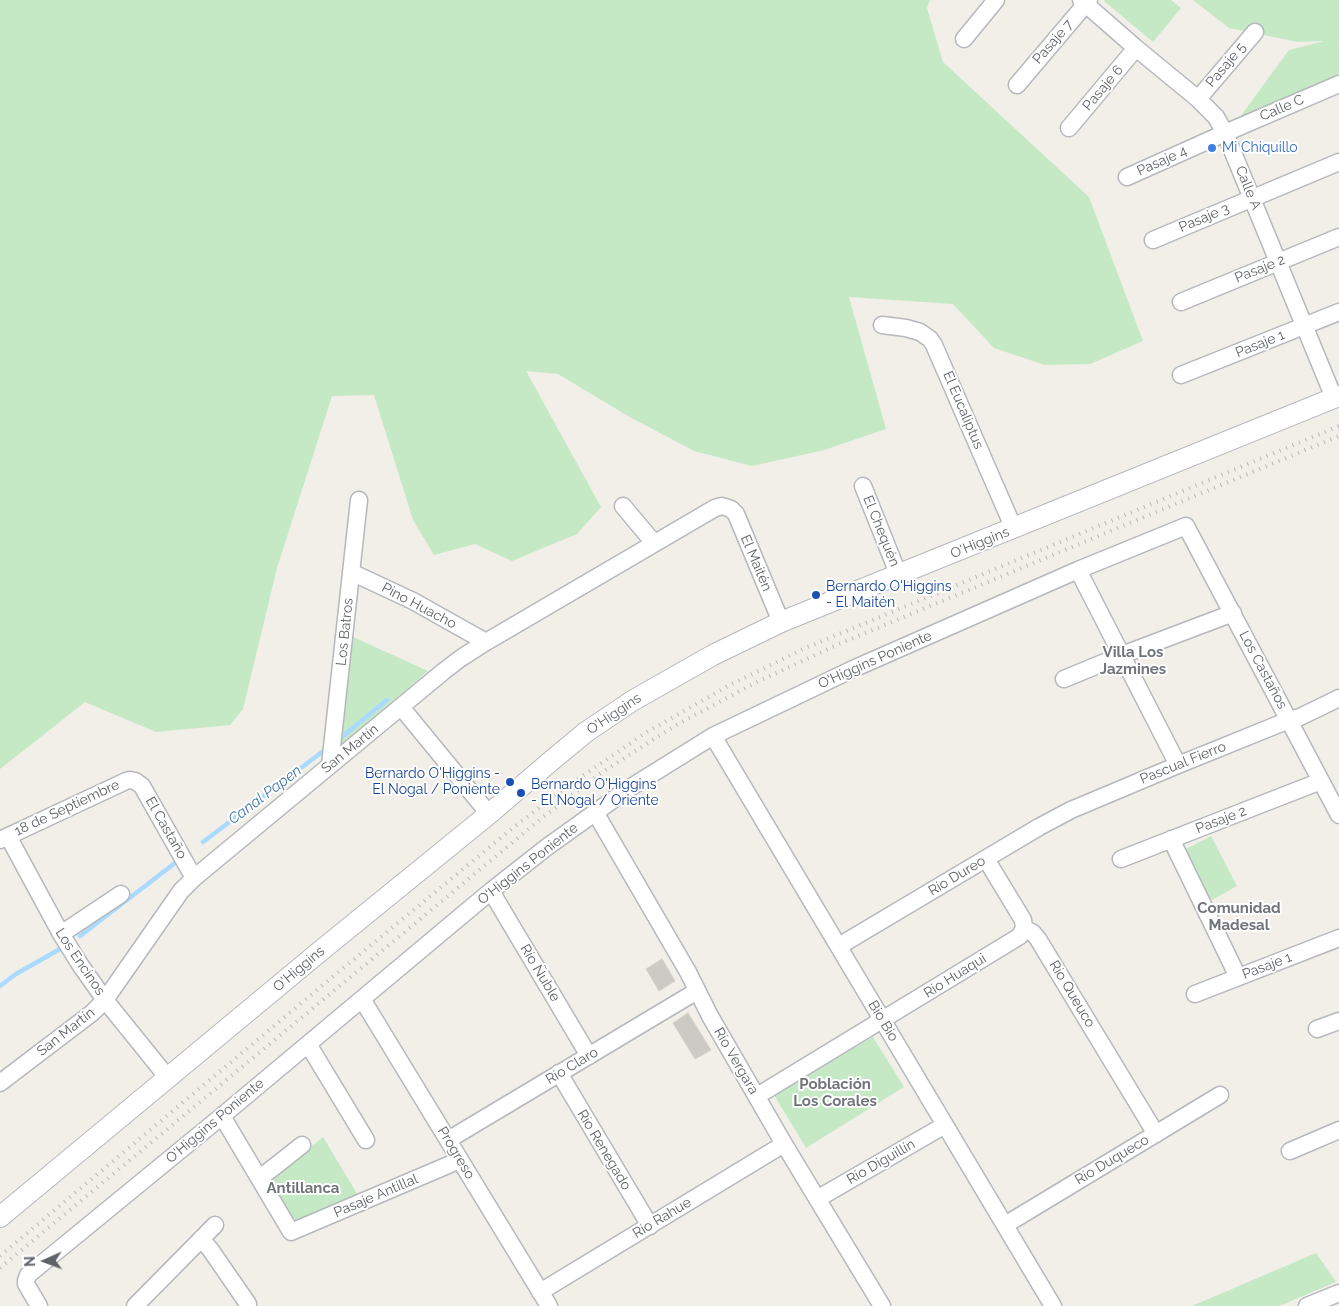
<!DOCTYPE html>
<html>
<head>
<meta charset="utf-8">
<style>
  body { margin:0 }
  #map { position:relative; width:1339px; height:1306px; overflow:hidden; background:#f1efe8; font-family:Raleway,sans-serif }
  canvas { display:block }
  .north { position:absolute; left:20px; top:1236px; width:50px; height:50px; -webkit-text-stroke:4px #fff; paint-order:stroke; rotate:268deg; font-size:14px; font-weight:700; line-height:20px; text-align:center; color:#5f6368 }
  .north::after { content:''; display:block; margin:auto; width:18px; height:22px; background:#5f6368; clip-path:polygon(50% 0,100% 100%,50% 72%,0 100%) }
</style>
</head>
<body>
<div id="map">
<canvas width="1339" height="1306"></canvas>
<div class="north">N</div>
</div>
<script>
const ctx = document.querySelector('canvas').getContext('2d');
ctx.lineJoin = 'round';
function fill(path, color) {
  ctx.fillStyle = color;
  ctx.fill(path, 'evenodd');
}
function toPath(rows) {
  const path = new Path2D();
  for (const r of rows) {
    path.moveTo(r[0], r[1]);
    for (let i = 2; i < r.length; i += 2) path.lineTo(r[i], r[i + 1]);
  }
  return path;
}
function strokePath(path, color, width, dash) {
  ctx.strokeStyle = color;
  ctx.lineWidth = width;
  ctx.lineCap = dash ? 'butt' : 'round';
  ctx.setLineDash(dash || []);
  ctx.stroke(path);
}
function write(font, color, halo, rows, align = 'center') {
  ctx.font = font + ' Raleway,sans-serif';
  ctx.lineWidth = 4;
  ctx.setLineDash([]);
  ctx.textBaseline = 'middle';
  ctx.strokeStyle = halo;
  ctx.fillStyle = color;
  for (const [text, x, y, turn = 0] of rows) {
    ctx.save();
    ctx.translate(x, y);
    ctx.rotate((+turn || 0) * Math.PI / 180);
    ctx.textAlign = isNaN(turn) ? turn : align;
    if (halo) ctx.strokeText(text, 0, 0);
    ctx.fillText(text, 0, 0);
    ctx.restore();
  }
}
fill(toPath([
  [0,0,930,0,927,8,943,62,1089,197,1143,341,1090,364,1045,365,994,348,953,304,849,297,886,429,824,450,752,466,694,451,628,416,558,374,526,371,601,507,577,534,512,561,475,544,434,555,413,520,374,395,332,396,277,568,243,709,230,725,156,732,85,702,0,769],
  [1105,0,1171,0,1181,8,1153,42,1104,1],
  [1193,0,1339,0,1339,41,1336,41,1339,42,1339,77,1237,121,1289,50,1324,41,1298,42,1229,28],
  [351,636,428,671,340,747],
  [1211,836,1237,886,1210,901,1184,850],
  [873,1037,904,1087,806,1148,774,1095],
  [323,1137,359,1197,294,1225,268,1180],
  [1316,1253,1336,1282,1279,1306,1192,1306]
]), '#c5e8c5');
strokePath(toPath([
  [343,736,387,700],
  [203,842,326,749],
  [80,936,175,863],
  [0,986,16,974,60,949]
]), '#aadaff', 4.5);
const building = toPath([
  [662,959,675,981,659,991,646,969,662,959],
  [688,1013,711,1050,695,1059,673,1023,688,1013]
]);
fill(building, '#cccac5');
strokePath(building, '#d6d1c6', 1);
const minor = toPath([
  [1081,0,1136,48,1198,99,1216,117,1225,133,1334,398],
  [964,39,996,0],
  [1017,85,1089,0],
  [1198,99,1255,32],
  [1069,128,1136,48],
  [1127,177,1225,133,1339,84],
  [1153,240,1339,162],
  [1181,302,1339,237],
  [882,325,906,328,920,332,930,339,934,345,1014,529],
  [1181,375,1339,312],
  [863,486,899,576],
  [623,506,654,543],
  [1078,570,1178,765],
  [351,572,413,601,486,642],
  [1064,679,1122,655,1233,613],
  [401,707,489,814],
  [713,736,1053,1306],
  [330,765,359,500],
  [595,812,688,972,710,1016,784,1144,882,1306],
  [8,836,61,934,81,966,105,1000,168,1078],
  [1171,839,1238,977],
  [0,840,126,781,130,780,135,781,142,786,194,878],
  [986,859,1023,920,1024,928],
  [1121,859,1321,781],
  [491,891,589,1056],
  [1024,928,1033,933,1038,939,1156,1134],
  [61,934,121,894],
  [839,946,1039,827,1071,810,1178,765,1289,720,1300,717,1339,698],
  [1195,994,1339,938],
  [362,999,549,1306],
  [1317,1029,1339,1021],
  [308,1044,366,1140],
  [559,1073,650,1226],
  [0,1083,92,1013,105,1000,181,891,194,878,444,671,461,658,486,642,715,508,722,506,731,509,736,514,781,622],
  [757,1096,1020,936,1024,928],
  [222,1116,291,1232,460,1160],
  [448,1140,697,991],
  [1290,1151,1339,1130],
  [260,1178,302,1145],
  [817,1199,945,1125],
  [1005,1225,1220,1095],
  [201,1239,210,1249,248,1304],
  [540,1292,784,1144],
  [39,1306,26,1284,26,1281,28,1275,222,1116,491,891,547,847,628,789,713,736,853,669,1078,570,1186,526,1339,815],
  [135,1306,215,1225],
  [1307,1306,1339,1293]
]);
const tertiary = toPath([
  [0,1217,318,953,489,814,551,761,586,732,632,701,713,655,781,622,1339,396]
]);
strokePath(minor, '#b5b8bc', 19);
strokePath(tertiary, '#b5b8bc', 22);
strokePath(minor, '#fff', 16);
strokePath(tertiary, '#fff', 20);
strokePath(toPath([
  [0,1256,336,974,514,827,569,785,647,732,728,686,803,649,1339,426],
  [0,1268,542,818,598,775,651,741,678,724,755,683,839,644,1339,436]
]), '#b6b7b8', 4, [1, 6]);
for (const [x, y, r, color] of [
  [1212,148,5,"#3f7fe0"],
  [816,595,5,"#1a4fb4"],
  [510,782,5,"#1a4fb4"],
  [521,793,5,"#1a4fb4"]
]) {
  const dot = new Path2D();
  dot.arc(x, y, r, 0, 2 * Math.PI);
  ctx.fillStyle = color;
  ctx.fill(dot);
  strokePath(dot, '#fff', 2);
}
write('14px', '#5f6368', '#fff', [
  ["Pasaje 7",1053,42,-49],
  ["Pasaje 5",1226,65,-50],
  ["Pasaje 6",1103,88,-50],
  ["Calle C",1282,108,-23],
  ["Pasaje 4",1162,161,-24],
  ["Calle A",1248,188,68],
  ["Pasaje 3",1204,218,-23],
  ["Pasaje 2",1260,269,-22],
  ["Pasaje 1",1260,344,-22],
  ["El Eucaliptus",963,410,67],
  ["El Chequén",881,531,68],
  ["O'Higgins",980,543,-22],
  ["El Maitén",756,563,67],
  ["Pino Huacho",419,606,28],
  ["Los Batros",345,632,-84],
  ["O'Higgins Poniente",875,660,-24],
  ["Los Castaños",1263,670,62],
  ["O'Higgins",614,714,-34],
  ["San Martín",350,749,-39],
  ["Pascual Fierro",1183,763,-22],
  ["18 de Septiembre",67,808,-25],
  ["Pasaje 2",1221,820,-21],
  ["El Castaño",166,828,60],
  ["O'Higgins Poniente",528,864,-38],
  ["Río Dureo",957,876,-31],
  ["Los Encinos",80,962,56],
  ["Pasaje 1",1267,966,-21],
  ["O'Higgins",299,969,-40],
  ["Río Ñuble",540,973,59],
  ["Río Huaqui",955,976,-32],
  ["Río Queuco",1072,994,59],
  ["Bio Bio",883,1021,59],
  ["San Martín",66,1032,-38],
  ["Río Vergara",736,1061,60],
  ["Río Claro",572,1066,-31],
  ["O'Higgins Poniente",215,1121,-40],
  ["Río Renegado",604,1150,59],
  ["Progreso",456,1153,59],
  ["Río Duqueco",1112,1160,-31],
  ["Río Diguillín",881,1162,-30],
  ["Pasaje Antillal",376,1196,-23],
  ["Río Rahue",662,1218,-31]
]);
write('14px', '#366cbe', '#fff', [
  ["Mi Chiquillo",1222,148]
], 'left');
write('14px', '#164399', '#fff', [
  ["Bernardo O'Higgins",826,587],
  ["- El Maitén",826,603],
  ["Bernardo O'Higgins -",500,774,"right"],
  ["El Nogal / Poniente",500,790,"right"],
  ["Bernardo O'Higgins",531,785],
  ["- El Nogal / Oriente",531,801]
], 'left');
write('bold 15px', '#70757a', '#fff', [
  ["Villa Los",1133,652],
  ["Jazmines",1133,669],
  ["Comunidad",1239,908],
  ["Madesal",1239,925],
  ["Población",835,1084],
  ["Los Corales",835,1101],
  ["Antillanca",303,1188]
]);
write('italic 15px', '#4174aa', '#fff', [
  ["Canal Papen",265,795,-37]
]);
</script>
</body>
</html>
